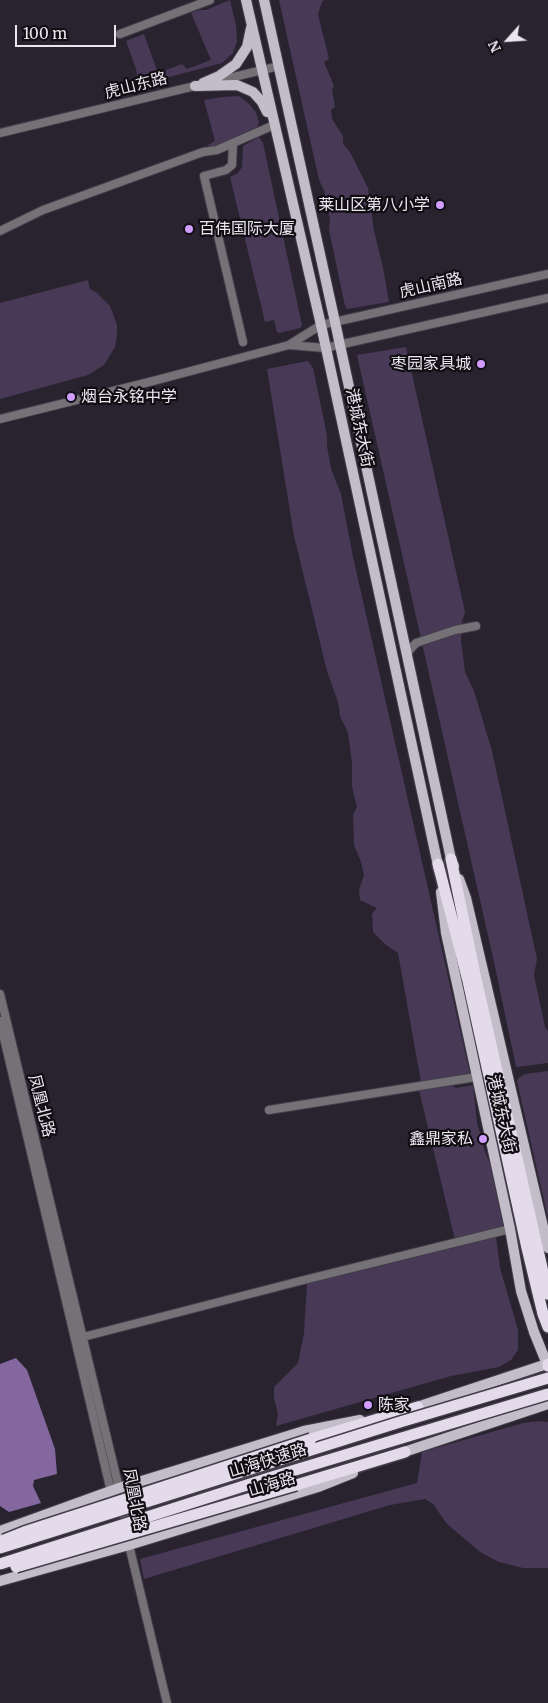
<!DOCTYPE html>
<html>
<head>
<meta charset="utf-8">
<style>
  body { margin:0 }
  #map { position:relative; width:548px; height:1703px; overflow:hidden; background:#29232f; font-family:Merriweather,serif }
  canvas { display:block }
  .north { position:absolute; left:483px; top:15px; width:50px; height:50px; -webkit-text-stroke:4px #100d13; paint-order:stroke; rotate:244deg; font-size:14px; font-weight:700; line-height:20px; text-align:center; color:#eae6ee }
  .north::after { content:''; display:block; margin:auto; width:18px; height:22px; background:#eae6ee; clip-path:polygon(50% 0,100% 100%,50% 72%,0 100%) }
  .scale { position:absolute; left:15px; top:25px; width:101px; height:22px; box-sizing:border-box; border:2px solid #eae6ee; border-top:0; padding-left:6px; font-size:15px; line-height:18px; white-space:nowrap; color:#eae6ee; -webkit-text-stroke:4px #100d13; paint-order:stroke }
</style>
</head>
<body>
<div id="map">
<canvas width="548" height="1703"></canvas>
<div class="north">N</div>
<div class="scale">100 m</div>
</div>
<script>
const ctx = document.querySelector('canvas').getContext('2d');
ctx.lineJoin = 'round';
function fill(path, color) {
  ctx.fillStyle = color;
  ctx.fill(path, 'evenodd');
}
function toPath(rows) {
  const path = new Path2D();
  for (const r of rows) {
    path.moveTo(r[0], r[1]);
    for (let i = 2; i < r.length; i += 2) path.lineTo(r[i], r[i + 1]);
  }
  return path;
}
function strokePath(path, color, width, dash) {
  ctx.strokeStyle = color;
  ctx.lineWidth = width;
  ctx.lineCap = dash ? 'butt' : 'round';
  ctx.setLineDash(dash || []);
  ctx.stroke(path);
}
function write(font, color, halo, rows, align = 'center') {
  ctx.font = font + ' Merriweather,"Noto Sans SC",serif';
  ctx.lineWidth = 4.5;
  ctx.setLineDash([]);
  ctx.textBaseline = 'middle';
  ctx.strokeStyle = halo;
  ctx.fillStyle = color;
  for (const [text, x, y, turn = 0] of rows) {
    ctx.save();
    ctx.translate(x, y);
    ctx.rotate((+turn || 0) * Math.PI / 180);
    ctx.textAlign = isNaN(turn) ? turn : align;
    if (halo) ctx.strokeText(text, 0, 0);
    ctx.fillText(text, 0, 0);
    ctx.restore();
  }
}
fill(toPath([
  [230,0,236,25,237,41,233,53,222,63,139,85,136,69,126,41,144,34,158,73,182,64,187,69,211,60,191,13,199,10,206,10],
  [279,0,324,0,322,2,318,14,329,59,324,62,334,86,332,90,335,107,331,110,332,119,343,136,343,144,350,152,368,188,374,231,383,267,389,302,347,309,345,306,329,230,330,220,324,190,319,180],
  [239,96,249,104,256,112,259,123,257,127,210,150,208,145,215,141,204,100,223,97],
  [259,137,263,143,302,325,300,328,279,333,277,332,274,320,265,322,230,177,238,173,242,167,243,146],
  [88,280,90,289,96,292,110,306,117,325,117,336,115,347,104,365,88,375,0,399,0,303],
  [406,347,465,612,461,625,461,640,465,672,474,691,492,751,537,959,534,975,545,1027,548,1031,548,1063,516,1067,494,962,357,355],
  [308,361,313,368,327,435,327,446,331,469,341,494,353,557,470,1074,421,1082,398,953,386,945,373,932,372,914,377,908,360,900,359,890,364,875,361,862,354,845,353,815,357,807,352,787,352,763,348,733,340,716,338,702,327,671,294,536,267,369],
  [548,1071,548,1218,517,1081,519,1078,525,1074],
  [473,1085,477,1122,485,1152,490,1164,504,1227,455,1240,419,1090,453,1086,456,1088],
  [496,1237,500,1268,518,1330,518,1350,511,1360,499,1367,451,1376,276,1426,278,1414,274,1398,274,1387,298,1363,304,1333,307,1284],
  [540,1421,548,1422,548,1568,523,1568,499,1562,480,1552,447,1524,433,1504,425,1499,390,1505,144,1579,140,1559,417,1483,422,1452,523,1423]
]), '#483957');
fill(toPath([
  [16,1358,27,1370,55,1449,57,1474,34,1480,33,1486,41,1503,9,1512,0,1506,0,1364]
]), '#84679e');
const minor = toPath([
  [120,34,210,0],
  [213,82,279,66],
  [0,133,199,85],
  [233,143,232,165,226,170,204,176,243,342],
  [0,231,43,210,203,152,217,150,274,125],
  [289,345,321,325,548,274],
  [0,419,153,381,289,345,325,348,548,298],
  [407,653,416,643,455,630,476,626],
  [0,994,119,1488,126,1527],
  [0,1021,112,1496],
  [269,1110,476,1077],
  [83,1337,300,1281,510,1229],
  [128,1541,167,1703]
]);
const major = toPath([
  [246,0,321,325,439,870],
  [264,0,335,322,451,859,454,866],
  [203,83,219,76,236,64,247,47,251,28],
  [195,86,237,85,253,92,262,102,267,112],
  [459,879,466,898,548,1248],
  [411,1409,547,1364,534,1332,521,1291,510,1229,446,933,441,892],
  [398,1454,548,1404],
  [0,1531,119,1488,304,1431,360,1420],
  [0,1581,129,1545,318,1487,353,1473]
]);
const highway = toPath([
  [451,859,476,979,548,1294],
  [438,864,468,981,527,1248,543,1314,548,1327],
  [548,1364,548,1366],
  [311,1439,418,1407],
  [296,1485,405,1452]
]);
strokePath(minor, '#443e4a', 10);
strokePath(major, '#443e4a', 12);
strokePath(highway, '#443e4a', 14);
strokePath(minor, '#747177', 8);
strokePath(major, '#c3bdca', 10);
strokePath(highway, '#e3dbeb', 11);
const highwayBridge = toPath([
  [4,1540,24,1532,311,1439],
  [0,1548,400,1422,548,1378],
  [0,1564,272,1477,548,1394],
  [16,1567,296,1485]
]);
strokePath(highwayBridge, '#443e4a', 14, []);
strokePath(highwayBridge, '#e3dbeb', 11);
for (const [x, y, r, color] of [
  [440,205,5,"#d09dff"],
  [189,229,5,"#d09dff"],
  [481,364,5,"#d09dff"],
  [71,397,5,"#d09dff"],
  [483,1139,5,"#d09dff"],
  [368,1405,5,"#d09dff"]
]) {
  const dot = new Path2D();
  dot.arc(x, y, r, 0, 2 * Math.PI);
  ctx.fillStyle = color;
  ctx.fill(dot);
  strokePath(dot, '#100d13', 2);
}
write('16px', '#eae6ee', '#100d13', [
  ["虎山东路",136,86,-14],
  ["虎山南路",431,286,-13],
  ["港城东大街",359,428,78],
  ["凤凰北路",41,1106,76],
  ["港城东大街",501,1114,77],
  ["山海快速路",268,1461,-17],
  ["山海路",272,1485,-17],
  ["凤凰北路",134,1500,79]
]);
write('16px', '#eae6ee', '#100d13', [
  ["莱山区第八小学",430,205],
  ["百伟国际大厦",199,229,"left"],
  ["枣园家具城",471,364],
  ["烟台永铭中学",81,397,"left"],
  ["鑫鼎家私",473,1139],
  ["陈家",378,1405,"left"]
], 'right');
</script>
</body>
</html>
